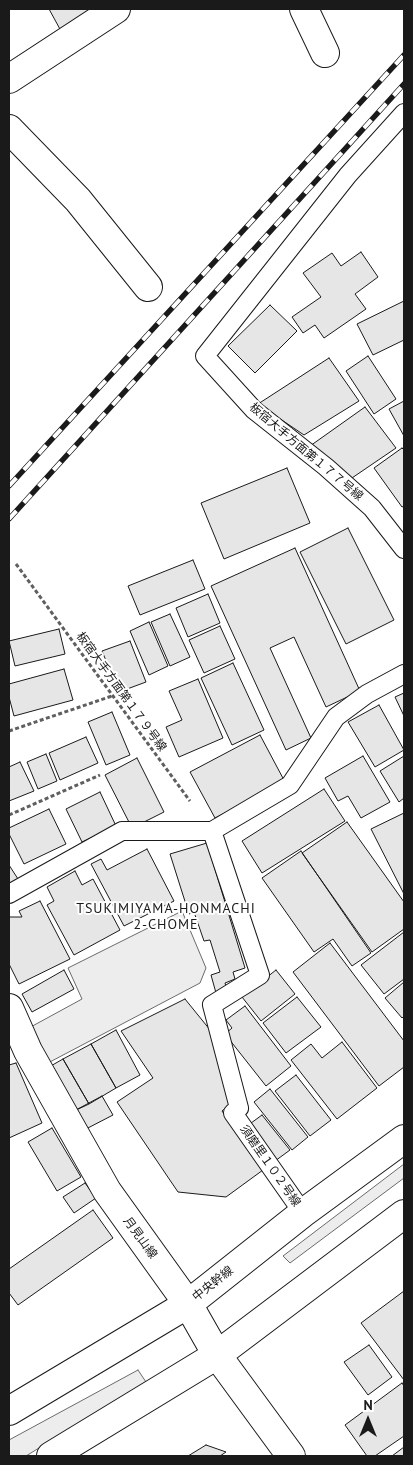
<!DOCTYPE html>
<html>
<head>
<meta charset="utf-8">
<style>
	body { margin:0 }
	#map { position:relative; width:413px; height:1465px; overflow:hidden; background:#fff; font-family:"PT Sans",sans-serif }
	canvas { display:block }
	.frame { position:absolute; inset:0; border:10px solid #1a1a1a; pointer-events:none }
	.north { position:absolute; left:343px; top:1395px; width:50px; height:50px; -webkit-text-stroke:4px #fff; paint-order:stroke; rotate:0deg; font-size:14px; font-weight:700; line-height:20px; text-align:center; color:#1a1a1a }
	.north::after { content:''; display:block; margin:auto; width:18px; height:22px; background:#1a1a1a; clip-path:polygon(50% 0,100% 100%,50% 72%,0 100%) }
</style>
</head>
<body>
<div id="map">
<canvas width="413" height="1465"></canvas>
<div class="frame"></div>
<div class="north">N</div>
</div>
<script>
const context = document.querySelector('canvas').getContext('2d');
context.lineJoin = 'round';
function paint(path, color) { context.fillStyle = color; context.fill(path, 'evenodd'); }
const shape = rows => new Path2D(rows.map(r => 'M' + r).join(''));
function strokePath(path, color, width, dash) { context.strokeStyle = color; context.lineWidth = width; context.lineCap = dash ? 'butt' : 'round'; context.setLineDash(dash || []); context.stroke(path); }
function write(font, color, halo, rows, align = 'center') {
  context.font = font + ' "PT Sans","Noto Sans JP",sans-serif'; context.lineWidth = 4; context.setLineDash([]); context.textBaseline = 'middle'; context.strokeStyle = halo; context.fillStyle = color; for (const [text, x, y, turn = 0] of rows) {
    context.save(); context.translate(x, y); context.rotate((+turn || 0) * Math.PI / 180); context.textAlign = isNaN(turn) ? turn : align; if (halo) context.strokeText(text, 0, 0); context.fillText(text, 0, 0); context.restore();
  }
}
const built = shape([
	[182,911,206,968,200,983,46,1064,27,1029,82,999,68,968,182,911],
	[404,1164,404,1178,290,1263,283,1256,404,1164],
	[138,1370,146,1382,26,1456,9,1456,9,1440,138,1370]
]);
const building = shape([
	[49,9,93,9,61,31,49,9],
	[361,252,378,277,355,294,366,309,324,338,315,325,303,333,292,317,321,297,303,273,332,253,341,266,361,252],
	[404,301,404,340,373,355,357,324,404,301],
	[270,305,297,331,255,373,228,346,270,305],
	[368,356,396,399,374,414,346,371,368,356],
	[329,358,359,401,304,435,258,404,329,358],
	[404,401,404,436,389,409,404,401],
	[365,407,396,448,349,480,310,446,365,407],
	[402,448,404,450,404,506,402,507,374,468,402,448],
	[287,468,310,523,224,559,201,503,287,468],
	[348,528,394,620,346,644,300,552,348,528],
	[295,548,360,691,326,707,294,637,270,648,311,738,286,750,211,586,295,548],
	[193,560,205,589,140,615,128,586,193,560],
	[208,594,220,623,188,637,176,608,208,594],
	[170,614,190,657,170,666,151,622,170,614],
	[149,622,168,666,149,675,130,631,149,622],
	[220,626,235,659,204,673,189,640,220,626],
	[59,629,65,654,15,666,9,641,59,629],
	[130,641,146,682,119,692,102,651,130,641],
	[233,663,264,730,232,745,201,678,233,663],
	[64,669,73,700,14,716,9,697,9,684,64,669],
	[198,679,223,738,179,757,166,727,182,720,169,691,198,679],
	[404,693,404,716,395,697,404,693],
	[379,705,404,750,375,767,348,722,379,705],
	[112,712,130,755,106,765,88,722,112,712],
	[260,735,285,782,215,818,190,772,260,735],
	[86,737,98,763,60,780,49,753,86,737],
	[46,754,57,781,38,789,27,762,46,754],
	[363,756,390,802,361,818,348,796,338,801,325,778,363,756],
	[404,756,404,798,399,802,380,771,404,756],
	[137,758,164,812,132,828,105,775,137,758],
	[20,762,34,791,9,801,9,767,20,762],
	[324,789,345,821,262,873,242,841,324,789],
	[100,792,116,826,82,842,66,809,100,792],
	[49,809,66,844,24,864,9,834,9,828,49,809],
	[404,813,404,894,371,829,404,813],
	[347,822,404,902,404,929,372,952,302,853,347,822],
	[207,843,245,968,233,972,235,979,225,983,227,990,216,993,211,975,220,972,210,940,204,941,194,912,189,914,170,854,207,843],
	[147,849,174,901,124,926,91,864,101,859,107,870,147,849],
	[301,851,371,953,352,966,333,939,314,952,262,878,301,851],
	[9,865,18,879,9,884,9,865],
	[75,871,82,885,93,879,120,930,74,955,47,905,54,901,47,887,75,871],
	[40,901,70,959,19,984,9,964,9,917,22,917,19,911,40,901],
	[404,932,404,979,384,994,361,965,404,932],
	[330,943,404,1041,404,1067,379,1086,293,972,330,943],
	[64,970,74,989,32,1012,22,994,64,970],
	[276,970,295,994,261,1021,242,997,276,970],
	[404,982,404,1016,402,1018,385,998,404,982],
	[297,997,321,1027,286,1053,263,1023,297,997],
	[185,999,215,1036,232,1102,222,1111,263,1170,226,1197,178,1192,117,1102,153,1078,121,1031,185,999],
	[245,1006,291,1066,266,1086,225,1034,232,1028,226,1020,245,1006],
	[116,1030,140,1075,116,1088,91,1044,116,1030],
	[342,1042,377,1088,337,1119,291,1060,311,1044,322,1058,342,1042],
	[91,1044,116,1088,89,1104,63,1059,91,1044],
	[63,1059,89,1104,74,1111,49,1067,63,1059],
	[16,1063,42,1123,9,1138,9,1065,16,1063],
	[296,1075,331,1120,310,1136,275,1091,296,1075],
	[270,1089,308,1137,292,1150,254,1102,270,1089],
	[102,1096,113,1115,84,1130,74,1111,102,1096],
	[262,1115,290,1150,275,1161,247,1126,262,1115],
	[52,1128,81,1177,57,1191,28,1142,52,1128],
	[85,1183,96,1198,74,1213,63,1197,85,1183],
	[93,1210,113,1238,18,1305,9,1293,9,1269,93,1210],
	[404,1291,404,1380,361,1323,404,1291],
	[369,1345,392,1377,368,1395,344,1362,369,1345],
	[402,1383,404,1386,404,1436,375,1456,367,1456,345,1425,402,1383],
	[206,1445,226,1452,220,1456,188,1456,206,1445],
	[404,1447,404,1456,392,1456,404,1447]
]);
const path = shape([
	[16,564,190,801],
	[9,731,112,696],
	[9,815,100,775]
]);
const lane = shape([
	[404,113,348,175,205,356,254,410,326,467,372,508,404,549],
	[212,831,260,975,212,1005,239,1108,233,1113,303,1213],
	[9,894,122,831,212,831,290,785,336,717,367,694,404,674]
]);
const street = shape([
	[304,9,325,53],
	[9,79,116,9],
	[9,129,78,200,148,287],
	[9,1008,28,1051,107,1191,188,1304,217,1355]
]);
const secondary = shape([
	[217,1355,291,1456],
	[9,1411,188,1304,303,1213,404,1139],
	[51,1456,217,1355,404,1214]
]);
const rail = shape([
	[9,486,404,55],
	[9,519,404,84]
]);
const streetNames = [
	["板宿大手方面第１７７号線",306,452,40],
	["板宿大手方面第１７９号線",121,692,54],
	["須磨里１０２号線",270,1166,55],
	["月見山線",140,1238,54],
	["中央幹線",213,1284,-38]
];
const neighbourhoodNames = [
	["TSUKIMIYAMA-HONMACHI",166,909],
	["2-CHOME",166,925]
];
paint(built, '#ededed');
strokePath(built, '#6a6a6a', 1);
paint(building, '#e6e6e6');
strokePath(building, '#1a1a1a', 1);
strokePath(lane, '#1a1a1a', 20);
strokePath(street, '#1a1a1a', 30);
strokePath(secondary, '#1a1a1a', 30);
strokePath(path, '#5f5f5f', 3, [4, 2.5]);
strokePath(lane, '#fff', 18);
strokePath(street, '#fff', 28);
strokePath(secondary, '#fff', 28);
strokePath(rail, '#1a1a1a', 5.5);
strokePath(rail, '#fff', 4, [11]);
write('12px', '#1a1a1a', '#fff', streetNames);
context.letterSpacing = '1px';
write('14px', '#1a1a1a', '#fff', neighbourhoodNames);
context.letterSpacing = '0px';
</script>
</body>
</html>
